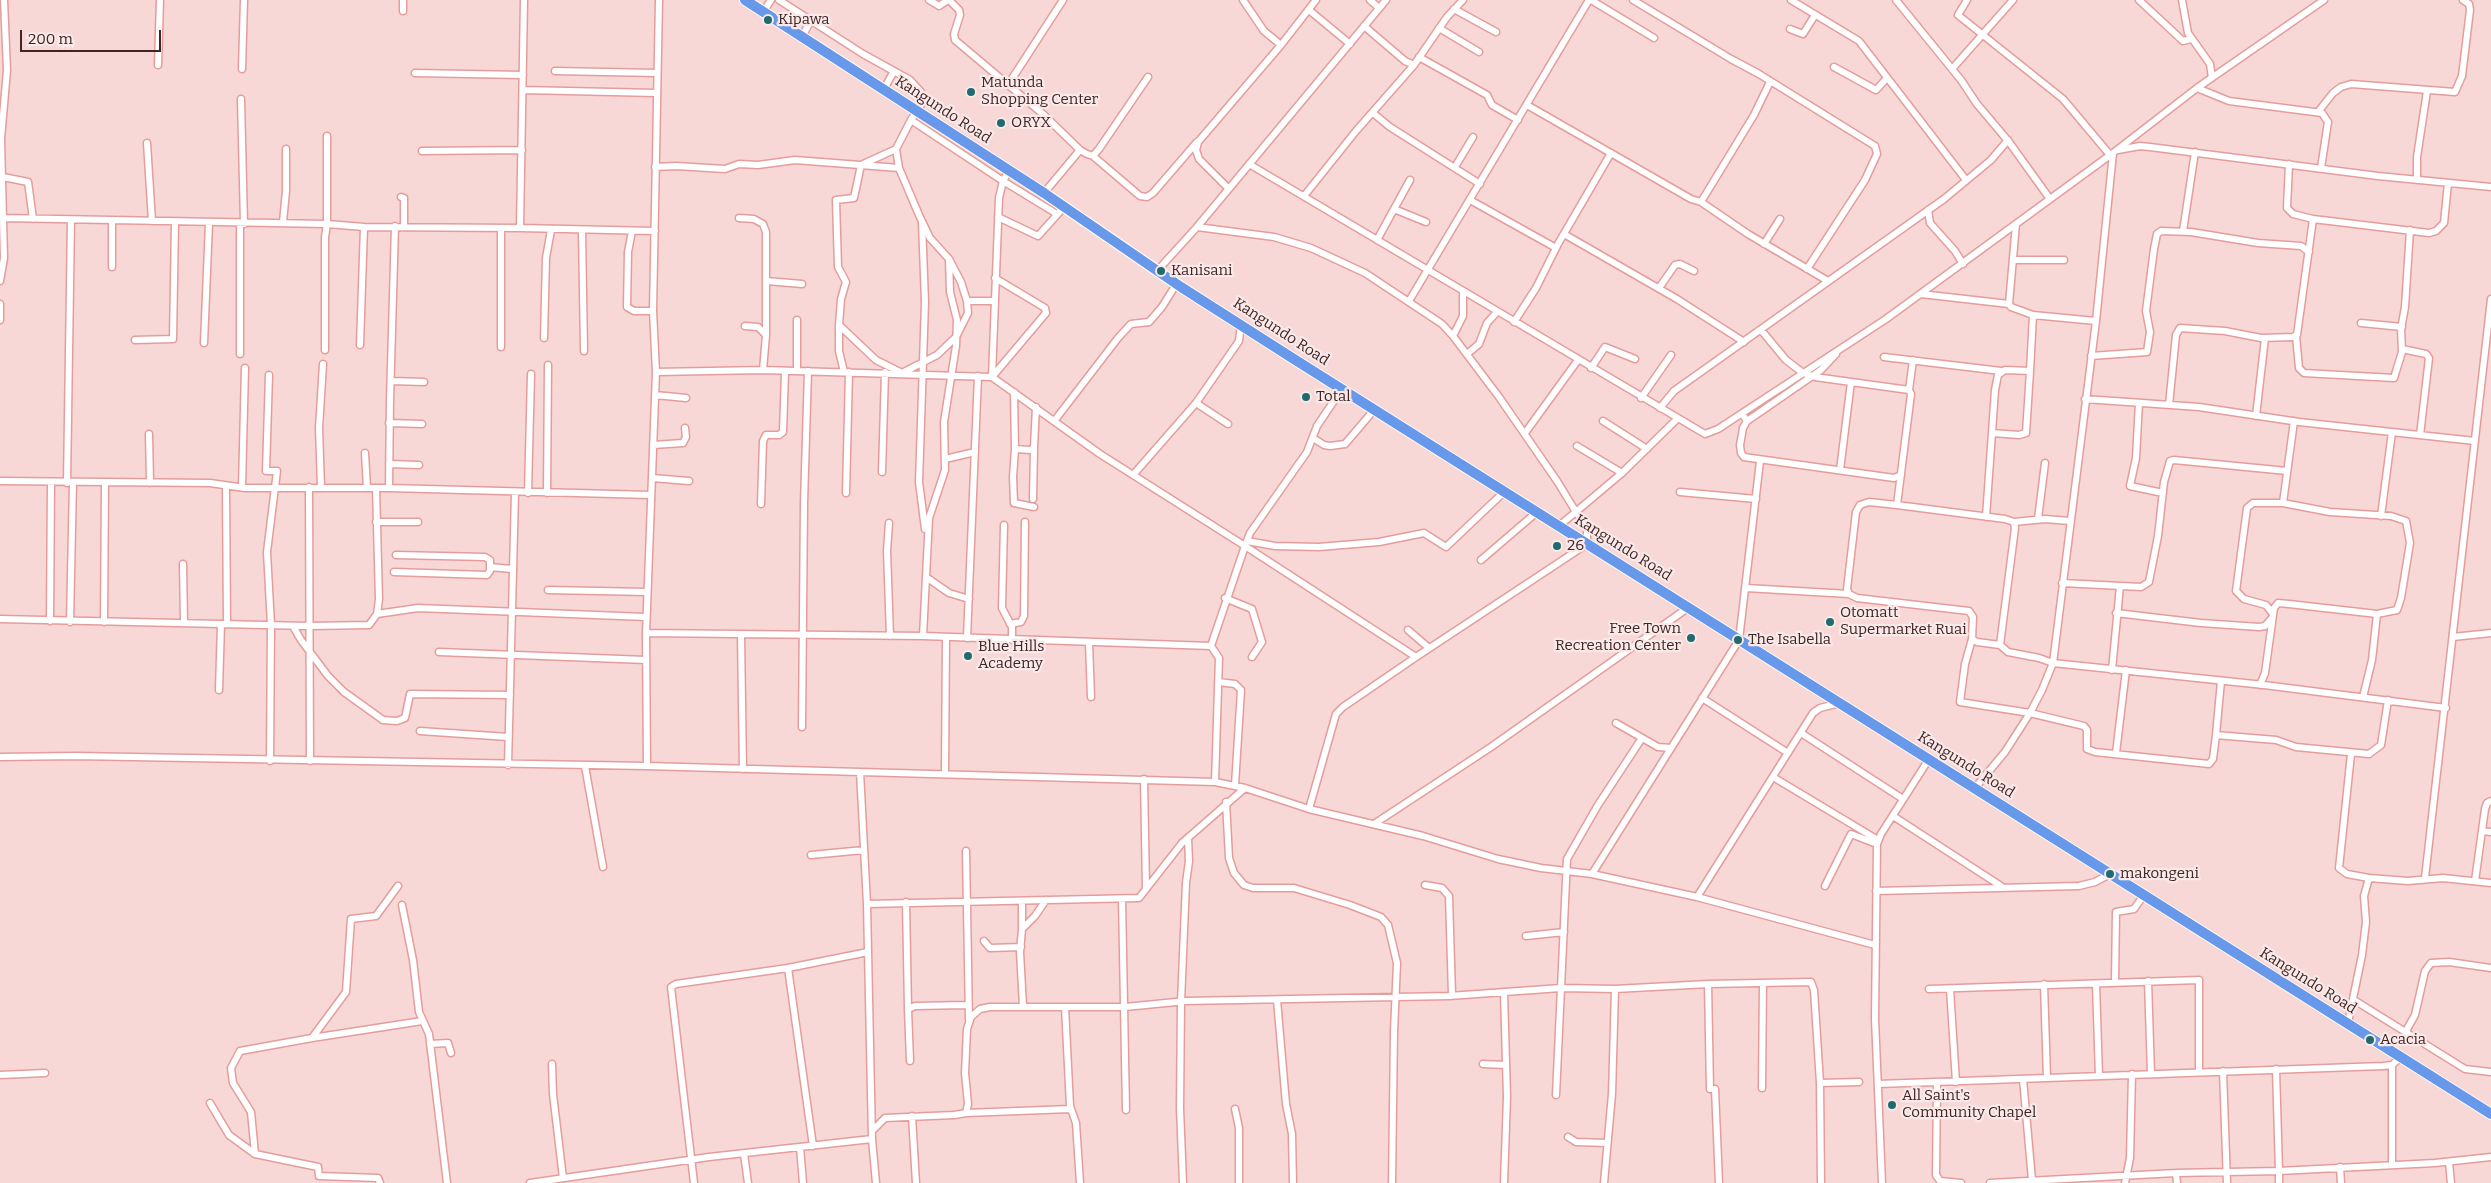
<!DOCTYPE html>
<html>
<head>
<meta charset="utf-8">
<style>
	body { margin:0 }
	#map { position:relative; width:2491px; height:1183px; overflow:hidden; background:#f7d8d7; font-family:Bitter,serif }
	canvas { display:block }
	.scale { position:absolute; left:20px; top:30px; width:141px; height:22px; box-sizing:border-box; border:2px solid #412424; border-top:0; padding-left:6px; font-size:15px; line-height:18px; white-space:nowrap; color:#412424; -webkit-text-stroke:4px #f9e9e9; paint-order:stroke }
</style>
</head>
<body>
<div id="map">
<canvas width="2491" height="1183"></canvas>
<div class="scale">200 m</div>
</div>
<script>
const context = document.querySelector('canvas').getContext('2d');
context.lineJoin = 'round';
const shape = rows => new Path2D(rows.map(r => 'M' + r).join(''));
function strokePath(path, color, width, dash) { context.strokeStyle = color; context.lineWidth = width; context.lineCap = dash ? 'butt' : 'round'; context.setLineDash(dash || []); context.stroke(path); }
function write(font, color, halo, rows, align = 'center') {
  context.font = font + ' Bitter,serif'; context.lineWidth = 4.5; context.setLineDash([]); context.textBaseline = 'middle'; context.strokeStyle = halo; context.fillStyle = color; for (const [text, x, y, turn = 0] of rows) {
    context.save(); context.translate(x, y); context.rotate((+turn || 0) * Math.PI / 180); context.textAlign = isNaN(turn) ? turn : align; if (halo) context.strokeText(text, 0, 0); context.fillText(text, 0, 0); context.restore();
  }
}
const minor = shape([
	[524,0,520,228,655,231],
	[779,0,863,54,910,80,921,92,924,100,911,120],
	[929,0,939,6,948,0],
	[949,0,959,10,960,15,954,34,955,40,1044,115,1080,150,1087,154,1093,156,1099,149,1148,77],
	[1243,0,1264,31,1281,45],
	[1370,0,1379,8],
	[1591,0,1654,38],
	[1633,0,1731,59,1759,74,1875,146,1877,154,1865,180,1807,269],
	[1791,0,1859,41,1966,180],
	[1896,0,1961,80,1977,104,2009,142,2050,199],
	[1967,0,1958,15,2063,99,2110,155],
	[2139,0,2183,41,2191,39],
	[2182,0,2188,33,2210,64,2212,78],
	[1454,9,1496,32],
	[1309,10,1350,44],
	[403,11,403,0],
	[763,12,771,0],
	[1364,26,1405,61,1414,65],
	[1439,28,1479,52],
	[1790,29,1803,34,1815,15],
	[802,37,811,20],
	[1419,57,1487,95,1492,105,1518,120],
	[158,65,160,0],
	[1834,67,1876,90,1887,78],
	[242,69,244,0],
	[1952,69,2013,0],
	[555,71,657,73],
	[415,73,523,75],
	[1008,85,1063,0],
	[2197,88,2229,101,2322,113,2328,122,2321,168],
	[884,89,894,71],
	[523,90,656,93],
	[241,99,244,224],
	[1527,105,1691,199,1701,202,1748,234,1828,281],
	[2318,112,2333,93,2341,87,2351,84,2455,92,2462,76,2470,10,2469,4,2463,0],
	[1373,113,1390,127,1480,184],
	[147,143,152,221],
	[896,149,899,168,919,215,930,238,949,259,961,282,967,301,994,301],
	[2118,150,2140,146,2150,147,2378,176,2491,187],
	[422,151,522,150],
	[1093,156,1140,196,1147,197,1153,193,1197,142],
	[1249,164,1705,434,1718,429,1886,319,2113,153,2197,88,2324,0],
	[2289,164,2287,208,2293,214,2313,219,2429,233,2436,231,2444,223,2448,183],
	[655,167,676,166,725,169,739,164,758,165,795,160,899,168],
	[1455,167,1473,137],
	[3,177,28,182,33,219],
	[2417,180,2417,157,2427,91],
	[1228,188,1199,159,1196,150,1198,142,1281,45,1316,0],
	[1044,193,1080,150],
	[1304,196,1356,131,1414,65,1447,17,1463,0],
	[401,197,404,198,404,225],
	[1470,200,1556,248],
	[1701,202,1754,115,1770,82],
	[1394,209,1426,222],
	[1928,210,1930,223,1955,251,1963,264],
	[998,217,1038,236,1064,207],
	[4,218,327,224,327,136],
	[739,218,754,219,763,224,766,232,766,334],
	[283,222,286,191,286,149],
	[922,222,925,302,919,482,925,529],
	[240,224,240,354],
	[2016,224,2009,304,2011,307,2033,315,2096,321],
	[1197,227,1274,237,1311,248,1365,273,1442,324,1453,336,1499,397,1557,481,1587,530,1587,544,1416,657,1245,546,1250,533,1307,452,1317,426,1342,389],
	[582,231,584,351],
	[632,231,628,252,627,307,634,311,653,311],
	[2183,231,2195,152],
	[1564,234,1677,299,1744,342],
	[1377,240,1410,180],
	[1764,244,1780,219],
	[2014,260,2064,260],
	[112,267,112,221],
	[1157,271,1197,227,1386,0],
	[0,281,4,258,1,139,7,70,4,0],
	[767,281,802,284],
	[1659,288,1675,265,1680,264,1694,271],
	[1921,294,2009,304],
	[1409,301,1589,0],
	[0,304,0,320],
	[797,320,797,371],
	[1514,322,1536,288,1558,244,1611,153],
	[2361,323,2402,327],
	[839,325,876,360,902,373,937,355,956,337,968,313,967,301],
	[745,326,758,327,766,335,763,370,992,377,1100,454,1245,546,1211,646],
	[1761,330,1786,360,1803,373,1815,377,1909,390,1911,394,1897,505],
	[1453,336,1463,316,1463,291],
	[2296,336,2299,368,2304,373,2394,378,2402,352,2401,329,2405,307,2410,230],
	[544,338,546,258,551,230],
	[135,340,173,339,175,222],
	[204,343,209,223],
	[360,345,364,227],
	[501,347,501,228],
	[2402,349,2426,354,2429,358,2420,435],
	[325,350,325,237,327,224,364,227,520,228],
	[1467,354,1479,344,1487,323,1497,312],
	[2091,356,2147,352,2150,332,2146,311,2154,249,2157,234,2161,231,2191,232,2258,243,2301,246,2309,252],
	[1884,357,2001,371],
	[1591,368,1605,347,1635,359],
	[656,372,763,370],
	[844,372,839,351,839,325,841,299,846,282,838,267,836,200,854,198,861,165,896,149,911,120,1003,181,1009,171],
	[269,375,266,471,277,471,267,552,271,625,270,761],
	[992,377,999,198,1003,181,1057,214],
	[992,377,1046,313,1045,308,995,278],
	[391,381,424,382],
	[1909,390,1913,360],
	[1014,392,1015,449],
	[655,395,686,398],
	[1641,398,1671,355],
	[2085,399,2199,407,2299,422,2475,441],
	[1196,403,1228,424],
	[2139,403,2136,458,2130,486,2163,493],
	[2169,405,2176,335,2180,328,2225,331,2261,338,2293,337,2297,335,2313,219],
	[1660,408,1674,391,1944,199,1991,160,2008,140],
	[1742,414,1747,421,1743,428,1740,445,1741,453,1744,457,1894,478,1901,475],
	[2256,416,2265,338],
	[1055,420,1118,338,1131,324,1149,322,1162,307,1177,283],
	[1603,421,1647,449],
	[1747,421,1821,370,1836,354],
	[389,423,422,424],
	[1525,433,1578,360],
	[1992,433,2019,435,2026,433,2030,371],
	[149,434,150,483],
	[1313,438,1324,445,1330,446,1345,444,1374,410],
	[653,445,683,443,686,437,685,428],
	[1577,446,1622,473],
	[365,453,367,488],
	[945,459,975,452],
	[389,464,419,465],
	[1840,470,1851,382],
	[882,472,885,372],
	[1133,475,1196,403,1239,341,1241,324],
	[652,478,689,481],
	[0,481,210,483,245,488,389,488,651,495],
	[67,483,71,220],
	[226,487,227,624],
	[242,487,245,368],
	[309,487,310,761],
	[321,487,319,428,323,364],
	[389,488,390,400,395,226],
	[1680,492,1756,499],
	[528,493,531,374],
	[547,493,548,365],
	[846,493,849,372],
	[1033,499,1034,449],
	[2283,503,2294,421],
	[761,504,763,441,766,435,779,435,783,432,785,372],
	[1034,507,1014,503,1013,477,1015,449,1031,450,1034,447,1036,407],
	[2381,516,2392,432],
	[1986,517,1995,390,1998,375,2005,370,2030,371,2033,315],
	[2038,519,2045,463],
	[376,522,418,522],
	[2014,522,2045,519,2070,521],
	[889,523,887,551,890,636],
	[1004,525,1002,608,1012,627,1012,640],
	[1559,526,1622,473,1677,419],
	[1247,541,1275,546,1319,547,1379,542,1424,533,1446,547,1505,491],
	[1481,560,1537,512],
	[183,564,184,623],
	[490,567,512,569],
	[394,572,487,575,490,571,490,560,485,557,396,555],
	[926,577,949,593,969,599],
	[2062,583,2141,587,2149,582,2158,536,2164,482,2170,461,2174,460,2287,471],
	[1746,588,1849,594],
	[548,590,647,592],
	[1225,598,1252,609,1262,642,1252,657],
	[2116,613,2201,623,2259,627,2265,626,2272,618],
	[377,614,418,608,646,617],
	[2273,614,2266,605,2244,599,2236,591,2247,508,2253,503,2283,503,2330,512,2391,516,2406,521,2410,543,2401,598,2397,610,2377,614],
	[0,619,309,626,369,625,377,614,379,599,376,488],
	[50,621,51,483],
	[70,622,73,482],
	[104,622,105,482],
	[1010,624,1021,622,1024,616,1025,522],
	[293,626,301,640,328,676,344,692,383,720,397,721,405,718,410,694,510,695],
	[1408,630,1429,648],
	[646,633,923,636,1211,646,1219,658,1215,782],
	[741,635,743,769],
	[923,636,929,518,945,470,944,422,956,346,957,320,950,292,949,259],
	[2453,637,2491,633],
	[967,638,978,376],
	[1972,639,1965,664,1960,702,2030,713,2084,726,2087,730,2087,749,2095,752,2209,764,2213,759,2216,735,2221,681],
	[1089,643,1091,697],
	[2000,645,2015,528,2014,522,2005,519,1897,505,1869,502,1860,505,1856,512,1847,589,1849,594,1857,598,1969,611,1973,617,1972,639,1977,642,2000,645,2008,652,2039,658,2053,663,2264,685,2446,708],
	[439,652,646,660],
	[2112,670,2120,586],
	[1218,682,1235,684,1241,690,1235,785],
	[2260,685,2265,673,2274,608,2278,603,2289,604,2377,614,2372,660,2363,697],
	[219,690,221,624],
	[1702,698,1788,753],
	[1616,723,1658,747,1671,748],
	[802,727,804,503,808,371],
	[420,731,508,737],
	[1801,733,1903,799],
	[2216,735,2276,740,2296,747,2369,754,2381,745,2388,700],
	[2116,753,2126,670],
	[2351,754,2339,868,2347,874,2369,878],
	[0,757,75,756,647,766,1215,782,1245,788,1309,809,1423,836,1498,859,1541,868,1592,874,1697,897,1875,945],
	[508,765,515,493],
	[585,766,603,867],
	[647,766,646,633,656,372,653,311,659,0],
	[860,772,867,904],
	[945,774,946,637],
	[1773,777,1878,840],
	[1144,779,1146,888],
	[1975,788,2005,752,2030,713,2042,690,2053,663,2096,321,2113,153],
	[1226,802,1229,858,1234,873,1244,885,1253,888,1294,888,1350,905,1381,917,1388,925,1397,963,1394,1032,1392,1183],
	[1309,809,1336,714,1343,707,1416,657],
	[1893,816,2001,886],
	[1374,824,1491,747,1689,607],
	[2483,831,2491,832],
	[966,851,969,1020],
	[811,855,864,850],
	[1592,874,1739,640,1760,461],
	[2425,878,2491,299],
	[2475,881,2485,809,2487,803,2491,801],
	[1425,885,1442,888,1449,896,1452,995],
	[1825,886,1851,834,1877,844],
	[1876,891,2079,886,2095,882,2110,874],
	[1697,897,1813,713,1820,708,1840,703],
	[1122,899,1126,1110],
	[906,902,908,1009],
	[402,905,413,960,419,1012,429,1034,447,1183],
	[1022,929,1022,901],
	[1526,936,1564,932],
	[984,941,990,948,1021,947],
	[2148,981,2151,1074],
	[2115,983,2116,912,2134,909,2144,895],
	[1708,984,1710,1089],
	[2044,984,2047,1078],
	[2096,984,2099,1076],
	[1929,989,2199,980,2199,1072],
	[1950,989,1956,1082],
	[1277,1000,1286,1104,1292,1134,1293,1183],
	[2354,1000,2465,1069,2491,1072],
	[1023,1006,1020,952,1022,929,1035,916,1046,900],
	[1065,1007,1070,1106,1076,1123,1080,1183],
	[2348,1023,2362,955,2366,922,2364,896,2369,878,2408,881,2443,878,2491,883],
	[2406,1031,2415,1015,2425,971,2431,963,2449,962,2491,968],
	[312,1038,422,1021],
	[430,1044,448,1043,451,1053],
	[910,1061,908,1009,915,1006,967,1005],
	[552,1064,553,1094,563,1178],
	[1483,1064,1506,1065],
	[2392,1065,2392,1164],
	[2223,1071,2227,1183],
	[0,1075,45,1073],
	[2023,1079,2032,1180],
	[1820,1083,1859,1082],
	[1937,1083,1936,1175,1940,1181,1961,1183],
	[1878,1084,2383,1066,2392,1065,2401,1057],
	[1762,1088,1763,983],
	[1715,1089,1719,1183],
	[1556,1095,1567,859,1598,805,1642,738],
	[210,1103,229,1135,255,1154,318,1167,319,1176,378,1178,380,1183],
	[1235,1109,1239,1128,1239,1183],
	[966,1113,1070,1109],
	[912,1116,916,1183],
	[872,1131,885,1118,954,1115,966,1113,968,1104,965,1073,967,1029,971,1017,980,1009,990,1007,1125,1007,1186,1001,1449,996,1561,988,1615,989,1708,984,1811,982,1814,990,1820,1083,1821,1183],
	[1568,1137,1576,1142,1607,1143],
	[813,1146,788,968,868,952],
	[800,1147,803,1183],
	[255,1154,251,1112,233,1083,231,1068,240,1051,312,1038,346,992,351,919,376,916,398,886],
	[744,1154,748,1183],
	[2449,1162,2451,1183],
	[2340,1167,2341,1183],
	[2176,1173,2177,1183],
	[530,1183,709,1157,872,1139],
	[694,1183,671,987,676,984,788,968],
	[876,1183,872,1139,867,904,1139,898,1182,843,1245,788],
	[1183,1183,1180,1108,1181,1002,1186,883,1189,861,1188,838],
	[1504,1183,1507,1097,1504,992],
	[1604,1183,1612,1094,1615,989],
	[1882,1183,1875,1019,1877,844,1881,834,1929,759],
	[1990,1183,2176,1173,2279,1171,2276,1069],
	[2125,1183,2130,1158,2132,1074],
	[2279,1183,2279,1171,2435,1163,2491,1157]
]);
const highway = shape([
	[745,0,1044,193,1181,287,1297,361,2491,1114]
]);
const markers = [
	[768,20,5,"#1f6b6f"],
	[971,92,5,"#1f6b6f"],
	[1001,123,5,"#1f6b6f"],
	[1161,271,5,"#1f6b6f"],
	[1306,397,5,"#1f6b6f"],
	[1557,546,5,"#1f6b6f"],
	[1830,622,5,"#1f6b6f"],
	[1691,638,5,"#1f6b6f"],
	[1738,640,5,"#1f6b6f"],
	[968,656,5,"#1f6b6f"],
	[2110,874,5,"#1f6b6f"],
	[2370,1040,5,"#1f6b6f"],
	[1892,1105,5,"#1f6b6f"]
];
const poiNames = [
	["Kipawa",778,20],
	["Matunda",981,83],
	["Shopping Center",981,100],
	["ORYX",1011,123],
	["Kanisani",1171,271],
	["Total",1316,397],
	["26",1567,546],
	["Otomatt",1840,613],
	["Supermarket Ruai",1840,630],
	["Free Town",1681,629,"right"],
	["Recreation Center",1681,646,"right"],
	["The Isabella",1748,640],
	["Blue Hills",978,647],
	["Academy",978,664],
	["makongeni",2120,874],
	["Acacia",2380,1040],
	["All Saint's",1902,1096],
	["Community Chapel",1902,1113]
];
const streetNames = [
	["Kangundo Road",943,110,33],
	["Kangundo Road",1281,332,33],
	["Kangundo Road",1623,548,32],
	["Kangundo Road",1966,765,32],
	["Kangundo Road",2308,981,32]
];
strokePath(minor, '#e59d9c', 9);
strokePath(highway, '#fff', 12);
strokePath(minor, '#fff', 6);
strokePath(highway, '#6898e9', 10);
for (const [x, y, r, color] of markers) { const dot = new Path2D(); dot.arc(x, y, r, 0, 2 * Math.PI); context.fillStyle = color; context.fill(dot); strokePath(dot, '#f9e9e9', 2); }
write('15px', '#412424', '#f9e9e9', poiNames, 'left');
write('15px', '#412424', '#f9e9e9', streetNames);
</script>
</body>
</html>
